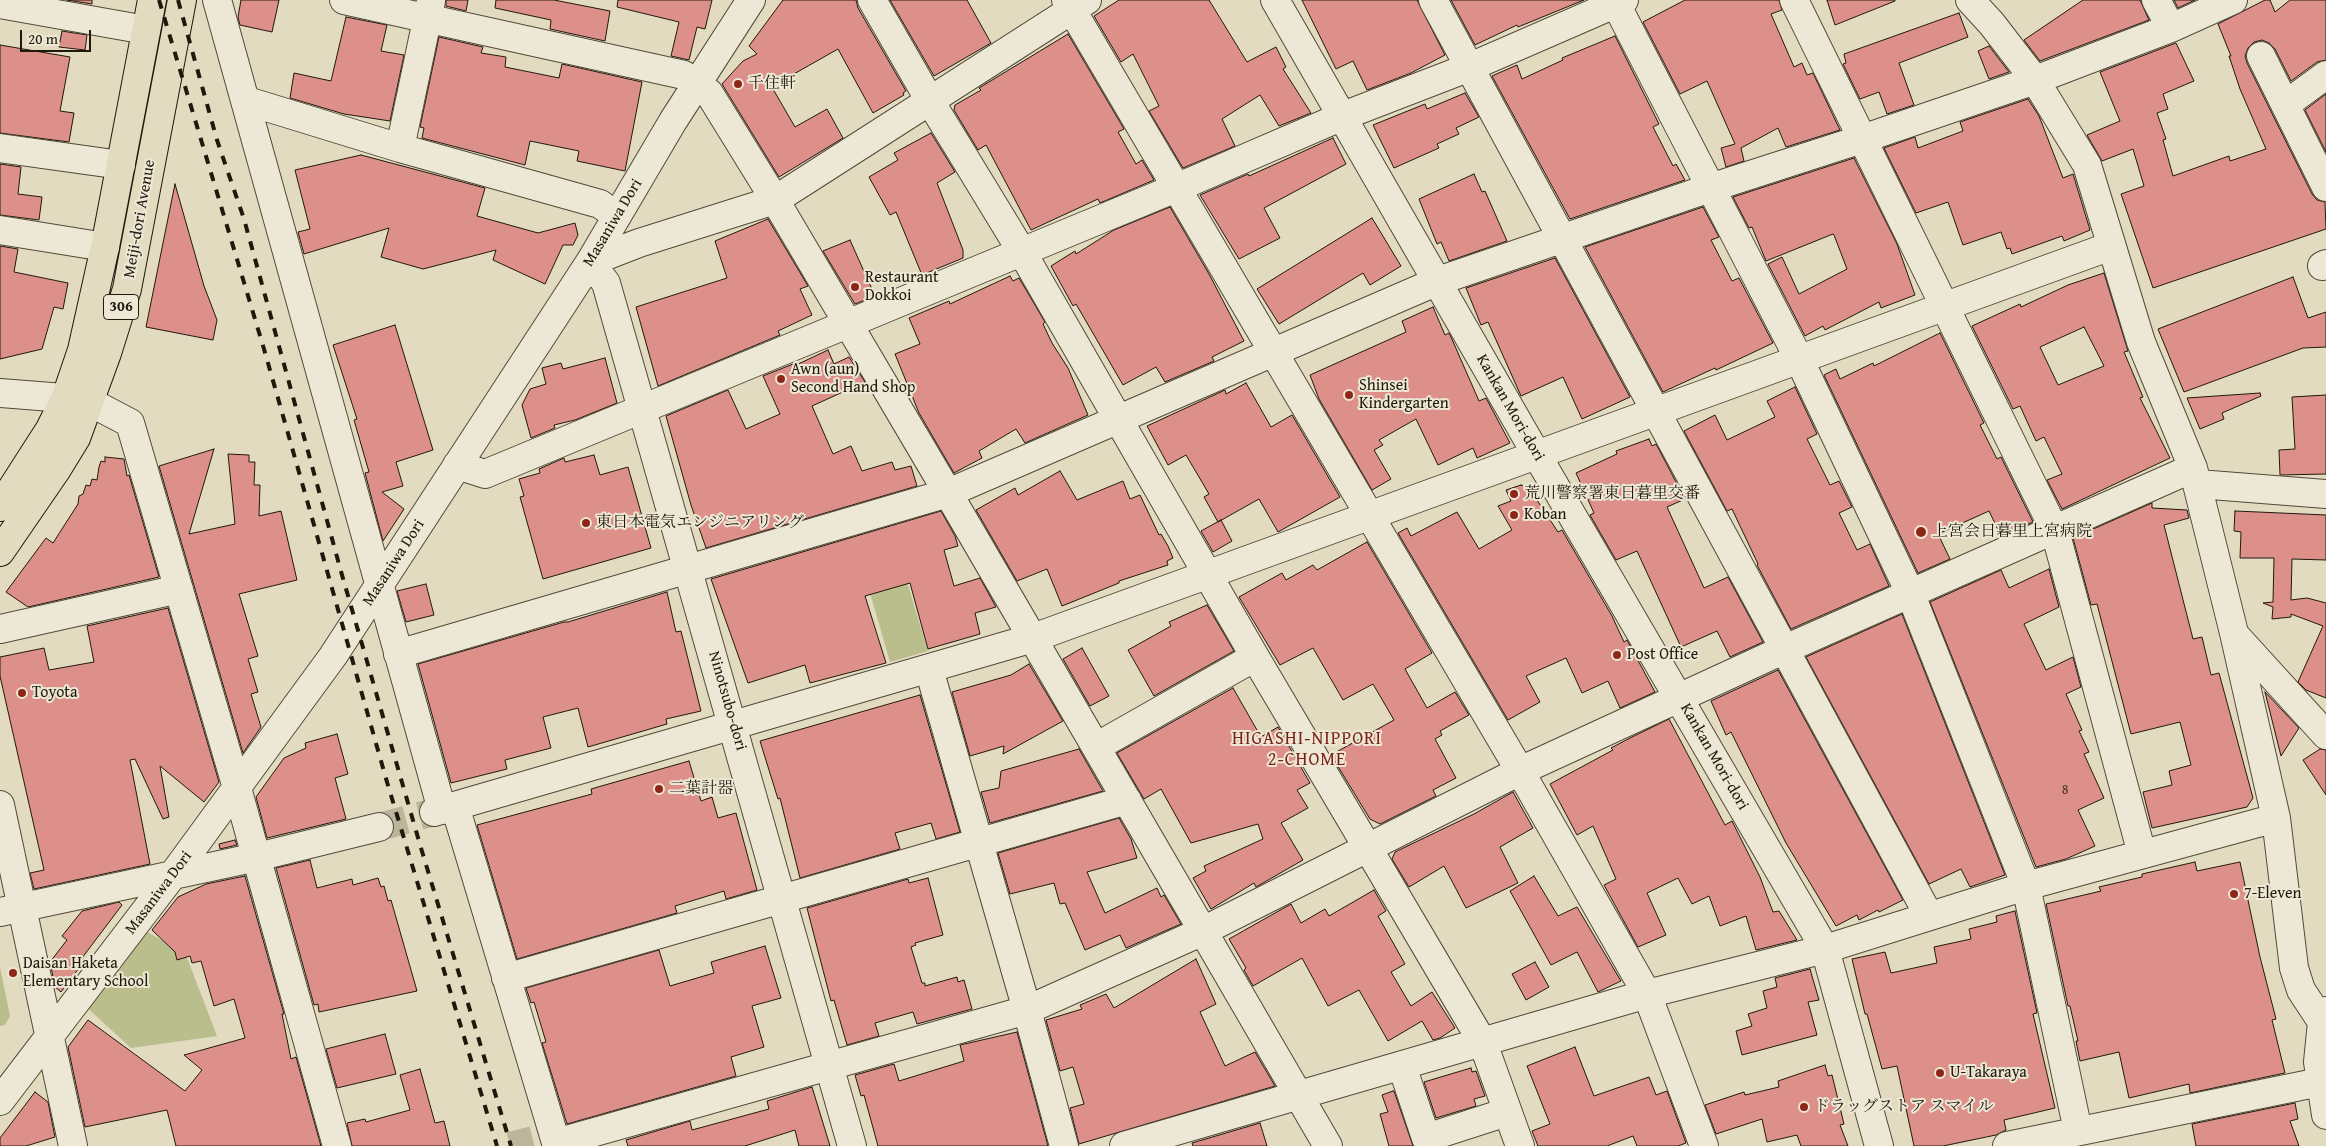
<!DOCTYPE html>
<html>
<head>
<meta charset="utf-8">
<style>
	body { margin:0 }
	#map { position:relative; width:2326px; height:1146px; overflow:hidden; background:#e3dbbf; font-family:"Gentium Book Plus",serif }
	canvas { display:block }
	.scale { position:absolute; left:20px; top:30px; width:71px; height:22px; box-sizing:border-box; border:2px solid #20180c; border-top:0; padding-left:6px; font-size:15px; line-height:18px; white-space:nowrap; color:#20180c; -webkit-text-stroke:4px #ede8d5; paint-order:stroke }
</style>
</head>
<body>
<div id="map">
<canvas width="2326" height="1146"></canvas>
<div class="scale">20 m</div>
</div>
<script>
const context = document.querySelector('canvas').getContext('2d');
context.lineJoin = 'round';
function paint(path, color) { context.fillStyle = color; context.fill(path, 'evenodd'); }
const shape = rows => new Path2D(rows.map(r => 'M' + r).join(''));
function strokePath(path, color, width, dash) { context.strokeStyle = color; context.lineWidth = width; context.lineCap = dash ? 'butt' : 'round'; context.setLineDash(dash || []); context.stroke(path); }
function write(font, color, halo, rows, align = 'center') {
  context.font = font + ' "Gentium Book Plus","Noto Serif JP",serif'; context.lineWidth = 4; context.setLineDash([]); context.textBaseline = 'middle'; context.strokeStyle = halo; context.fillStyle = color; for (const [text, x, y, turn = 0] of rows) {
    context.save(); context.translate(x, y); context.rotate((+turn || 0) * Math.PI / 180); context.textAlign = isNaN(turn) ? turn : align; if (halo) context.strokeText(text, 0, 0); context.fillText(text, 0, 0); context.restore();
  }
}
const green = shape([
	[907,582,928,651,890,662,870,593],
	[141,928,186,955,217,1036,131,1048,83,1004],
	[0,967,10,1016,5,1025,0,1026]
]);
const building = shape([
	[67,0,92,0,92,4,67,0],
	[241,0,279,0,272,32,240,25,238,17,241,0],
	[446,0,468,0,466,11,446,6,446,0],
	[496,0,554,0,610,11,605,41,550,29,551,20,495,8,496,0],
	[618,0,712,0,705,29,697,27,689,60,671,56,679,22,617,7,618,0],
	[783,0,856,0,858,8,906,91,903,93,904,95,873,113,838,49,778,83,780,85,773,89,795,127,827,109,843,138,779,177,722,84,743,61,757,54,749,46,783,0],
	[890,0,967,0,991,43,934,76,890,0],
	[1119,0,1209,0,1247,62,1276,47,1286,67,1283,69,1311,113,1279,126,1260,95,1222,119,1235,146,1183,168,1149,111,1159,106,1133,54,1121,62,1094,16,1119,0],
	[1302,0,1417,0,1445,55,1411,73,1367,90,1353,61,1336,69,1302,0],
	[1451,0,1584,0,1518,27,1517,25,1475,45,1451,0],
	[1685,0,1779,0,1782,10,1771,14,1794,67,1802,63,1807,75,1813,73,1840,130,1786,147,1778,128,1741,148,1744,161,1726,167,1721,148,1735,144,1707,81,1680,94,1643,22,1685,0],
	[1827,0,1895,0,1895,1,1835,25,1827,0],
	[2083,0,2140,0,2149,20,2040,61,2024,40,2083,0],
	[2174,0,2195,0,2178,8,2174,0],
	[2265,0,2270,0,2275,12,2290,0,2326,0,2326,60,2317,62,2291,81,2275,49,2269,43,2262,40,2254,42,2248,48,2245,56,2247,63,2312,194,2317,200,2325,202,2326,229,2153,288,2121,194,2144,186,2133,149,2102,161,2087,135,2120,121,2100,72,2176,43,2194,81,2163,94,2168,109,2157,113,2166,139,2163,140,2173,176,2229,156,2230,161,2266,149,2240,89,2229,56,2231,56,2218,24,2265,0],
	[1959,13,1968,37,1899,63,1914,105,1887,114,1879,92,1860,99,1843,64,1846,63,1844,54,1959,13],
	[346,17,387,25,381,51,404,55,390,121,344,114,290,98,294,73,331,81,346,17],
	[62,31,87,35,85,50,59,47,62,31],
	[1068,34,1124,129,1118,132,1136,164,1142,160,1154,180,1100,203,1098,199,1031,230,986,145,978,150,954,110,955,105,981,90,979,88,1068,34],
	[1615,36,1659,124,1653,127,1673,166,1676,164,1685,180,1570,219,1492,76,1517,65,1522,79,1563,60,1562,58,1615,36],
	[439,37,483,47,481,53,506,57,505,67,559,78,562,64,642,82,625,171,577,161,579,151,530,141,525,165,422,138,424,128,420,127,439,37],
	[0,45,70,57,60,111,74,113,69,142,0,133,0,45],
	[1989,46,2009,72,1989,79,1978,51,1989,46],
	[1465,93,1479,117,1456,128,1459,134,1437,144,1439,148,1394,168,1373,125,1425,104,1427,109,1465,93],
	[2326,94,2326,152,2305,110,2326,94],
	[2028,99,2039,116,2063,178,2073,174,2090,230,2064,241,2062,236,2012,254,2010,248,2007,249,2001,232,1963,245,1948,202,1916,213,1884,148,1915,137,1918,148,1963,131,1960,122,2028,99],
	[931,133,955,172,937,183,963,250,963,258,922,275,896,212,890,215,869,177,898,160,894,153,931,133],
	[1333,138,1346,164,1264,208,1280,238,1239,259,1200,195,1248,174,1249,176,1333,138],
	[361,155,485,188,477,216,538,233,575,223,578,235,573,245,563,245,545,284,493,260,496,250,423,269,381,257,389,228,304,254,298,232,310,229,295,170,361,155],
	[1854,158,1897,244,1915,295,1881,308,1879,302,1825,330,1823,326,1805,336,1768,264,1782,257,1799,294,1847,269,1834,235,1833,234,1766,261,1752,227,1749,228,1733,197,1854,158],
	[0,164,21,167,18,194,42,197,39,220,0,215,0,164],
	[1474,174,1482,192,1485,191,1507,241,1449,261,1441,242,1437,244,1419,199,1474,174],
	[175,184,204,286,217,320,213,340,146,327,175,184],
	[1170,207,1209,274,1244,341,1212,357,1214,361,1165,382,1156,367,1123,385,1076,304,1073,306,1051,266,1075,251,1076,254,1114,230,1170,207],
	[1703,207,1719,237,1711,240,1732,281,1739,278,1773,343,1716,370,1715,368,1663,392,1585,247,1703,207],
	[1372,218,1401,266,1370,285,1363,273,1279,324,1257,289,1372,218],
	[768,219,808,286,800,289,812,315,778,331,780,335,658,386,636,307,727,278,715,241,768,219],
	[850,240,875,296,855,304,823,251,850,240],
	[0,246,18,249,14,272,68,283,63,309,54,307,42,349,0,359,0,246],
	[1555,258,1630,397,1582,419,1563,377,1521,396,1488,322,1481,325,1466,288,1555,258],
	[2104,273,2128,351,2124,352,2143,397,2140,398,2170,458,2062,509,2047,480,2062,474,2044,437,2036,441,2020,406,2013,409,1972,326,2020,304,2021,307,2068,285,2104,273],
	[2084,327,2104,366,2058,385,2040,347,2084,327],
	[1010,276,1013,281,1019,278,1045,322,1043,324,1052,343,1068,368,1088,415,1025,443,1016,429,979,451,982,458,954,473,919,413,895,354,920,344,909,318,949,301,950,304,1010,276],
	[2293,277,2308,318,2326,312,2326,347,2303,348,2184,392,2158,329,2293,277],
	[1433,307,1445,335,1449,333,1451,337,1479,401,1486,398,1510,443,1477,458,1473,448,1438,465,1416,419,1379,440,1383,445,1374,450,1391,479,1372,490,1319,399,1310,375,1406,332,1402,321,1433,307],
	[395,325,433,450,396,462,403,486,382,492,404,509,383,541,365,473,369,472,354,420,357,419,333,345,395,325],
	[1940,333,1984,423,1980,425,1997,459,2001,457,2033,522,2001,536,1989,511,1938,534,1950,559,1918,573,1824,375,1836,369,1840,379,1873,363,1874,366,1940,333],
	[828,350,834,364,849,357,865,382,812,406,833,454,851,446,862,471,892,462,895,470,911,466,917,486,706,548,691,505,666,416,728,390,746,429,780,414,763,376,793,364,794,366,828,350],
	[605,358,617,403,575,420,554,425,555,428,531,438,522,405,530,389,546,384,542,368,561,363,563,369,605,358],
	[1246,383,1271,427,1292,415,1340,497,1278,532,1259,499,1218,522,1204,497,1209,494,1186,455,1168,465,1147,426,1225,390,1226,394,1246,383],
	[1795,387,1817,434,1807,439,1830,485,1839,481,1852,507,1839,513,1857,550,1870,544,1889,586,1791,629,1757,565,1758,564,1732,509,1727,511,1684,431,1715,415,1727,440,1775,417,1767,401,1795,387],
	[2260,393,2261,396,2222,413,2224,419,2200,429,2187,398,2260,393],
	[2326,395,2326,474,2280,475,2279,450,2295,449,2292,397,2326,395],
	[1649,439,1652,446,1656,444,1685,499,1667,507,1704,588,1728,577,1763,642,1730,657,1717,631,1681,647,1637,551,1616,560,1590,515,1594,513,1576,473,1617,454,1616,451,1649,439],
	[214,449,189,534,235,524,228,454,249,455,249,462,255,462,254,485,260,485,259,516,281,511,297,580,239,594,258,656,248,659,258,692,251,694,261,727,243,753,159,466,214,449],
	[594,455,600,475,628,467,651,548,543,579,520,497,524,496,519,479,540,473,539,469,564,458,565,462,594,455],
	[105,457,124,459,127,476,129,475,159,577,28,607,6,592,46,538,53,543,78,504,79,496,83,494,86,485,90,486,92,479,97,480,99,467,101,461,105,462,105,457],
	[1060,471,1077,500,1123,481,1130,499,1140,495,1159,535,1161,534,1168,546,1173,558,1167,561,1168,565,1119,581,1119,583,1062,606,1047,569,1017,581,976,510,1015,488,1018,495,1060,471],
	[1521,485,1529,488,1558,532,1562,530,1612,616,1624,642,1627,640,1655,692,1620,708,1608,681,1582,693,1566,658,1526,676,1540,702,1508,720,1398,533,1407,528,1411,536,1457,512,1479,549,1512,530,1498,506,1511,501,1506,490,1521,485],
	[2152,503,2152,508,2187,510,2189,518,2164,525,2193,639,2202,637,2211,675,2219,673,2253,798,2247,807,2152,828,2143,792,2172,785,2169,771,2191,765,2180,722,2131,734,2097,604,2091,605,2073,538,2152,503],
	[941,511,955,536,958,546,944,550,954,586,980,578,996,607,975,613,980,634,928,649,910,583,865,596,886,663,810,683,805,665,748,683,711,579,941,511],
	[2235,511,2326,515,2326,560,2292,559,2291,600,2307,598,2326,603,2326,698,2306,690,2298,682,2323,626,2291,614,2291,617,2272,619,2273,607,2263,603,2273,602,2274,558,2240,558,2241,532,2234,531,2235,511],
	[1221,520,1232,541,1213,552,1201,531,1221,520],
	[1367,542,1432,653,1405,669,1427,708,1455,692,1469,715,1440,731,1442,735,1435,739,1456,778,1433,790,1436,796,1380,824,1370,819,1331,755,1394,720,1373,684,1343,700,1313,648,1280,665,1239,597,1282,573,1286,580,1313,565,1317,570,1367,542],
	[2049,569,2059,607,2024,624,2046,670,2073,657,2081,687,2066,694,2082,730,2079,731,2089,752,2084,754,2104,798,2078,810,2095,846,2066,859,2036,867,1930,602,2001,570,2009,588,2049,569],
	[426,584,434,615,406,622,397,591,426,584],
	[667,592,676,632,681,631,701,711,666,719,667,724,588,747,578,708,543,717,551,748,505,760,507,769,451,783,418,664,564,622,568,622,667,592],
	[1207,605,1234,651,1154,696,1128,650,1171,626,1169,622,1207,605],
	[168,608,219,782,204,802,160,766,169,817,163,819,135,759,130,760,150,864,34,889,30,873,44,870,0,676,0,657,44,648,49,670,94,662,87,626,168,608],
	[1902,614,2005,875,1970,887,1961,869,1929,884,1806,657,1902,614],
	[1082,648,1109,696,1090,706,1063,659,1082,648],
	[1029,664,1063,721,1003,754,1004,746,970,756,952,692,1011,675,1029,664],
	[1778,670,1903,900,1879,912,1878,910,1859,920,1857,915,1836,926,1786,843,1731,732,1726,735,1711,701,1778,670],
	[1233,688,1261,737,1278,727,1310,783,1297,790,1308,808,1281,823,1303,860,1256,887,1254,883,1211,909,1193,878,1206,871,1204,866,1263,839,1258,824,1191,843,1161,789,1144,799,1117,753,1233,688],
	[2265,692,2299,728,2281,756,2265,692],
	[920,695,960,832,936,839,931,823,895,833,900,849,800,878,780,798,778,799,760,741,920,695],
	[1669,719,1725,825,1732,821,1760,877,1773,912,1779,911,1797,940,1756,950,1746,916,1720,926,1709,896,1692,904,1678,878,1647,893,1666,935,1638,947,1604,885,1616,879,1593,826,1577,835,1550,784,1613,750,1611,748,1632,737,1669,719],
	[337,734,348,774,335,778,346,819,267,838,256,797,284,758,306,748,305,743,337,734],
	[1079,749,1103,791,990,823,981,792,999,788,1001,771,1079,749],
	[2320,749,2326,750,2326,795,2303,760,2320,749],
	[689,761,701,801,712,797,718,818,736,813,757,890,726,899,724,891,675,906,677,913,517,959,477,825,592,794,591,789,689,761],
	[1513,792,1533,828,1500,847,1518,883,1466,908,1444,866,1409,887,1392,859,1395,852,1474,814,1513,792],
	[1119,818,1131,839,1137,858,1087,872,1105,913,1157,888,1161,897,1164,895,1181,924,1126,948,1120,935,1085,950,1065,903,1060,904,1054,883,1010,894,998,853,1119,818],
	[235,840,237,845,220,849,219,844,235,840],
	[310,860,317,888,352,879,353,885,378,878,381,887,384,886,388,901,391,900,417,991,319,1012,318,1004,314,1005,276,868,310,860],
	[2195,862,2197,871,2240,862,2260,957,2276,1019,2272,1020,2285,1073,2190,1093,2189,1084,2129,1098,2119,1052,2080,1061,2076,1041,2078,1041,2070,1006,2068,1006,2046,904,2101,891,2099,887,2142,877,2142,874,2195,862],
	[245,876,284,1014,282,1014,291,1059,296,1057,321,1146,176,1146,167,1110,85,1127,68,1047,88,1020,185,1091,202,1070,184,1055,245,1038,234,999,214,1006,201,961,192,963,190,956,177,960,175,952,152,930,178,897,206,884,245,876],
	[1534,876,1558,916,1577,907,1621,981,1598,992,1577,952,1551,965,1510,891,1534,876],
	[928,878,943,935,915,943,916,945,911,947,922,983,925,983,925,986,957,977,958,982,964,980,972,1009,917,1024,913,1012,875,1023,879,1036,847,1045,834,1000,831,1001,807,908,908,879,909,883,928,878],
	[1374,890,1386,911,1378,916,1405,964,1391,972,1411,1006,1432,992,1455,1028,1440,1038,1433,1040,1422,1021,1388,1041,1359,990,1328,1006,1302,958,1253,986,1244,970,1246,968,1229,939,1291,904,1301,923,1325,909,1329,916,1374,890],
	[119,902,122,905,82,958,85,960,61,992,55,987,50,962,67,940,62,936,82,911,119,902],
	[2015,911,2037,1013,2033,1014,2055,1108,2004,1120,2006,1130,1996,1135,1943,1146,1914,1146,1897,1066,1882,1069,1867,1014,1865,1014,1852,959,1885,952,1891,973,1937,963,1934,947,1971,939,1969,929,1997,922,1996,916,2015,911],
	[765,946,781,998,752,1006,764,1047,731,1057,736,1076,567,1124,542,1043,546,1042,534,1002,531,1003,526,988,659,950,670,986,714,973,711,962,765,946],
	[1196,959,1216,1004,1200,1012,1225,1066,1255,1052,1275,1086,1079,1144,1070,1108,1084,1104,1073,1067,1060,1071,1046,1020,1082,1009,1080,1005,1106,994,1114,1008,1196,959],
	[1535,962,1549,987,1526,1000,1512,974,1535,962],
	[1810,969,1819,1000,1808,1002,1817,1035,1742,1055,1736,1031,1752,1026,1748,1014,1767,1008,1763,991,1777,987,1775,978,1810,969],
	[1017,1032,1048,1146,878,1146,864,1095,861,1096,855,1075,894,1064,899,1081,964,1061,960,1045,1017,1032],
	[385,1034,396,1074,337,1088,326,1049,385,1034],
	[1575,1047,1594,1096,1649,1077,1656,1095,1667,1091,1686,1143,1678,1146,1637,1146,1633,1136,1607,1146,1538,1146,1532,1131,1550,1124,1527,1066,1575,1047],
	[1825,1065,1828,1076,1832,1075,1844,1124,1840,1125,1848,1146,1801,1146,1797,1135,1767,1142,1762,1119,1716,1134,1705,1105,1744,1092,1745,1095,1779,1087,1778,1081,1825,1065],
	[1471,1068,1472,1072,1476,1071,1485,1096,1474,1099,1476,1106,1436,1118,1424,1082,1471,1068],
	[420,1069,435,1123,444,1121,450,1146,352,1146,347,1123,365,1119,366,1122,410,1110,400,1075,420,1069],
	[812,1087,830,1146,799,1146,795,1130,745,1146,628,1146,626,1140,690,1121,692,1130,769,1109,767,1101,812,1087],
	[1393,1091,1394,1091,1413,1146,1389,1146,1380,1114,1388,1112,1382,1095,1393,1091],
	[35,1092,48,1102,55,1137,26,1146,0,1146,0,1138,35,1092],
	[2295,1103,2298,1119,2290,1121,2299,1146,2196,1146,2192,1124,2295,1103],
	[1260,1123,1267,1146,1193,1146,1192,1143,1260,1123]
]);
const minorTunnel = shape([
	[379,827,434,812],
	[510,1146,533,1140]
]);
const minor = shape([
	[217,0,442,810],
	[344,0,684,75,709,93,775,200,948,493,1328,1146],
	[872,0,930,101,1022,252,1255,657,1483,1043,1520,1146],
	[1066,0,1520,771,1647,994,1704,1146],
	[1275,0,1538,457,1825,949,1879,1146],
	[1433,0,1929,916],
	[1614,0,1800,361,1911,595,2026,886,2078,1131],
	[1794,0,2055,531,2142,854],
	[1970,0,1992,24,2035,80,2087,165,2141,342,2193,468,2234,633,2276,818,2294,968,2301,990,2322,1022],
	[2156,0,2171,28],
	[0,4,146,30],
	[2261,56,2326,187],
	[247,101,400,148,600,204,617,216],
	[2285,105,2326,75],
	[0,148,121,165],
	[400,148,431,1],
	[0,230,105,247],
	[2322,266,2326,264],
	[0,393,77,399,90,402,130,423,237,788,337,1146],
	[457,465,485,474,1176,188,1343,116,1470,67,1624,0],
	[2198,484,2326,494],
	[0,629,179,589],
	[2235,635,2326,735],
	[398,654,948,493,1438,281,1710,188,1862,139,2035,80,2171,28,2233,0],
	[929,669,1027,1010,1064,1146],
	[1096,747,1255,657],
	[0,805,73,1146],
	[455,806,557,1146],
	[434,812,1033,638,2111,246],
	[0,912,257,857,379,827],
	[506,978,1127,800],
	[2326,1011,2322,1022,2318,1062,2326,1115],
	[1402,1066,1426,1138,1507,1112],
	[0,1101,172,876,333,656,590,262,673,121,751,0],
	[556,1143,1027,1010,1201,932,1520,771,1783,650,2193,468],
	[852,1146,606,283,590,262,639,243,775,200,1087,0],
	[1124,1146,1647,994,1825,949,2026,886,2276,818],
	[2007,1146,2320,1082]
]);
const major = shape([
	[0,507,50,429,66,397,82,350,105,247,152,0],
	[0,552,57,469,76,438,107,353,127,289,182,0]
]);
const rail = shape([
	[159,0,264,349,387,782,497,1146],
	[178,0,217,140,244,219,342,575,421,848,511,1146]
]);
const markers = [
	[738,84,5,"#8f2418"],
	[855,287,5,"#8f2418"],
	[781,379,5,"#8f2418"],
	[1349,395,5,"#8f2418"],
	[1514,494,5,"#8f2418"],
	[1514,515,5,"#8f2418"],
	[586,523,5,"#8f2418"],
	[1921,532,6,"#8f2418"],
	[1617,655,5,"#8f2418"],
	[22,693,5,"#8f2418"],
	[659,789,5,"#8f2418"],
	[2234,894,5,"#8f2418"],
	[13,973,5,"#8f2418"],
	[1940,1073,5,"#8f2418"],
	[1804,1107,5,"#8f2418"]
];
const numberNames = [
	["8",2065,790]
];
const shields = [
	[121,307,35]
];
const shieldNames = [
	["306",121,307]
];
const poiNames = [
	["千住軒",748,84],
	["Restaurant",865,278],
	["Dokkoi",865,296],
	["Awn (aun)",791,370],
	["Second Hand Shop",791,388],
	["Shinsei",1359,386],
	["Kindergarten",1359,404],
	["荒川警察署東日暮里交番",1524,494],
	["Koban",1524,515],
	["東日本電気エンジニアリング",596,523],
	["上宮会日暮里上宮病院",1932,532],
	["Post Office",1627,655],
	["Toyota",32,693],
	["二葉計器",669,789],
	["7-Eleven",2244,894],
	["Daisan Haketa",23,964],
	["Elementary School",23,982],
	["U-Takaraya",1950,1073],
	["ドラッグストア スマイル",1814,1107]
];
const streetNames = [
	["Meiji-dori Avenue",140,219,-80],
	["Masaniwa Dori",613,223,-59],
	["Kankan Mori-dori",1510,408,60],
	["Masaniwa Dori",394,563,-57],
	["Ninotsubo-dori",727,701,74],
	["Kankan Mori-dori",1714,757,60],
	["Masaniwa Dori",159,893,-53]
];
const neighbourhoodNames = [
	["HIGASHI-NIPPORI",1307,739],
	["2-CHOME",1307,760]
];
paint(green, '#babe8d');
paint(building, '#dd908a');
strokePath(building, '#20180c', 1);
strokePath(minorTunnel, '#bcb49b', 28, [28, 14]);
strokePath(minor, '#514939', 30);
strokePath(major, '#20180c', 30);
strokePath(minor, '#ede8d5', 28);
strokePath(major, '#e3dbbf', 28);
strokePath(rail, '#20180c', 4, [9, 9]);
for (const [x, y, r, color] of markers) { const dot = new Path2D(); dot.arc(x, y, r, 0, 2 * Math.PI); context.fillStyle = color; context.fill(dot); strokePath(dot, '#ede8d5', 2); }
write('14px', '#4f362c', null, numberNames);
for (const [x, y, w] of shields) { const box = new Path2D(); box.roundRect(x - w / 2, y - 12.5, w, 25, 4); context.fillStyle = '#ede8d5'; context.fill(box); strokePath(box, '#20180c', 1); }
write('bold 15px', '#20180c', null, shieldNames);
write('16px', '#20180c', '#ede8d5', poiNames, 'left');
write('16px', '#20180c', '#ede8d5', streetNames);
context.letterSpacing = '1px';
write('18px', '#7a1f14', '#ede8d5', neighbourhoodNames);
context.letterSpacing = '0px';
</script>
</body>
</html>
